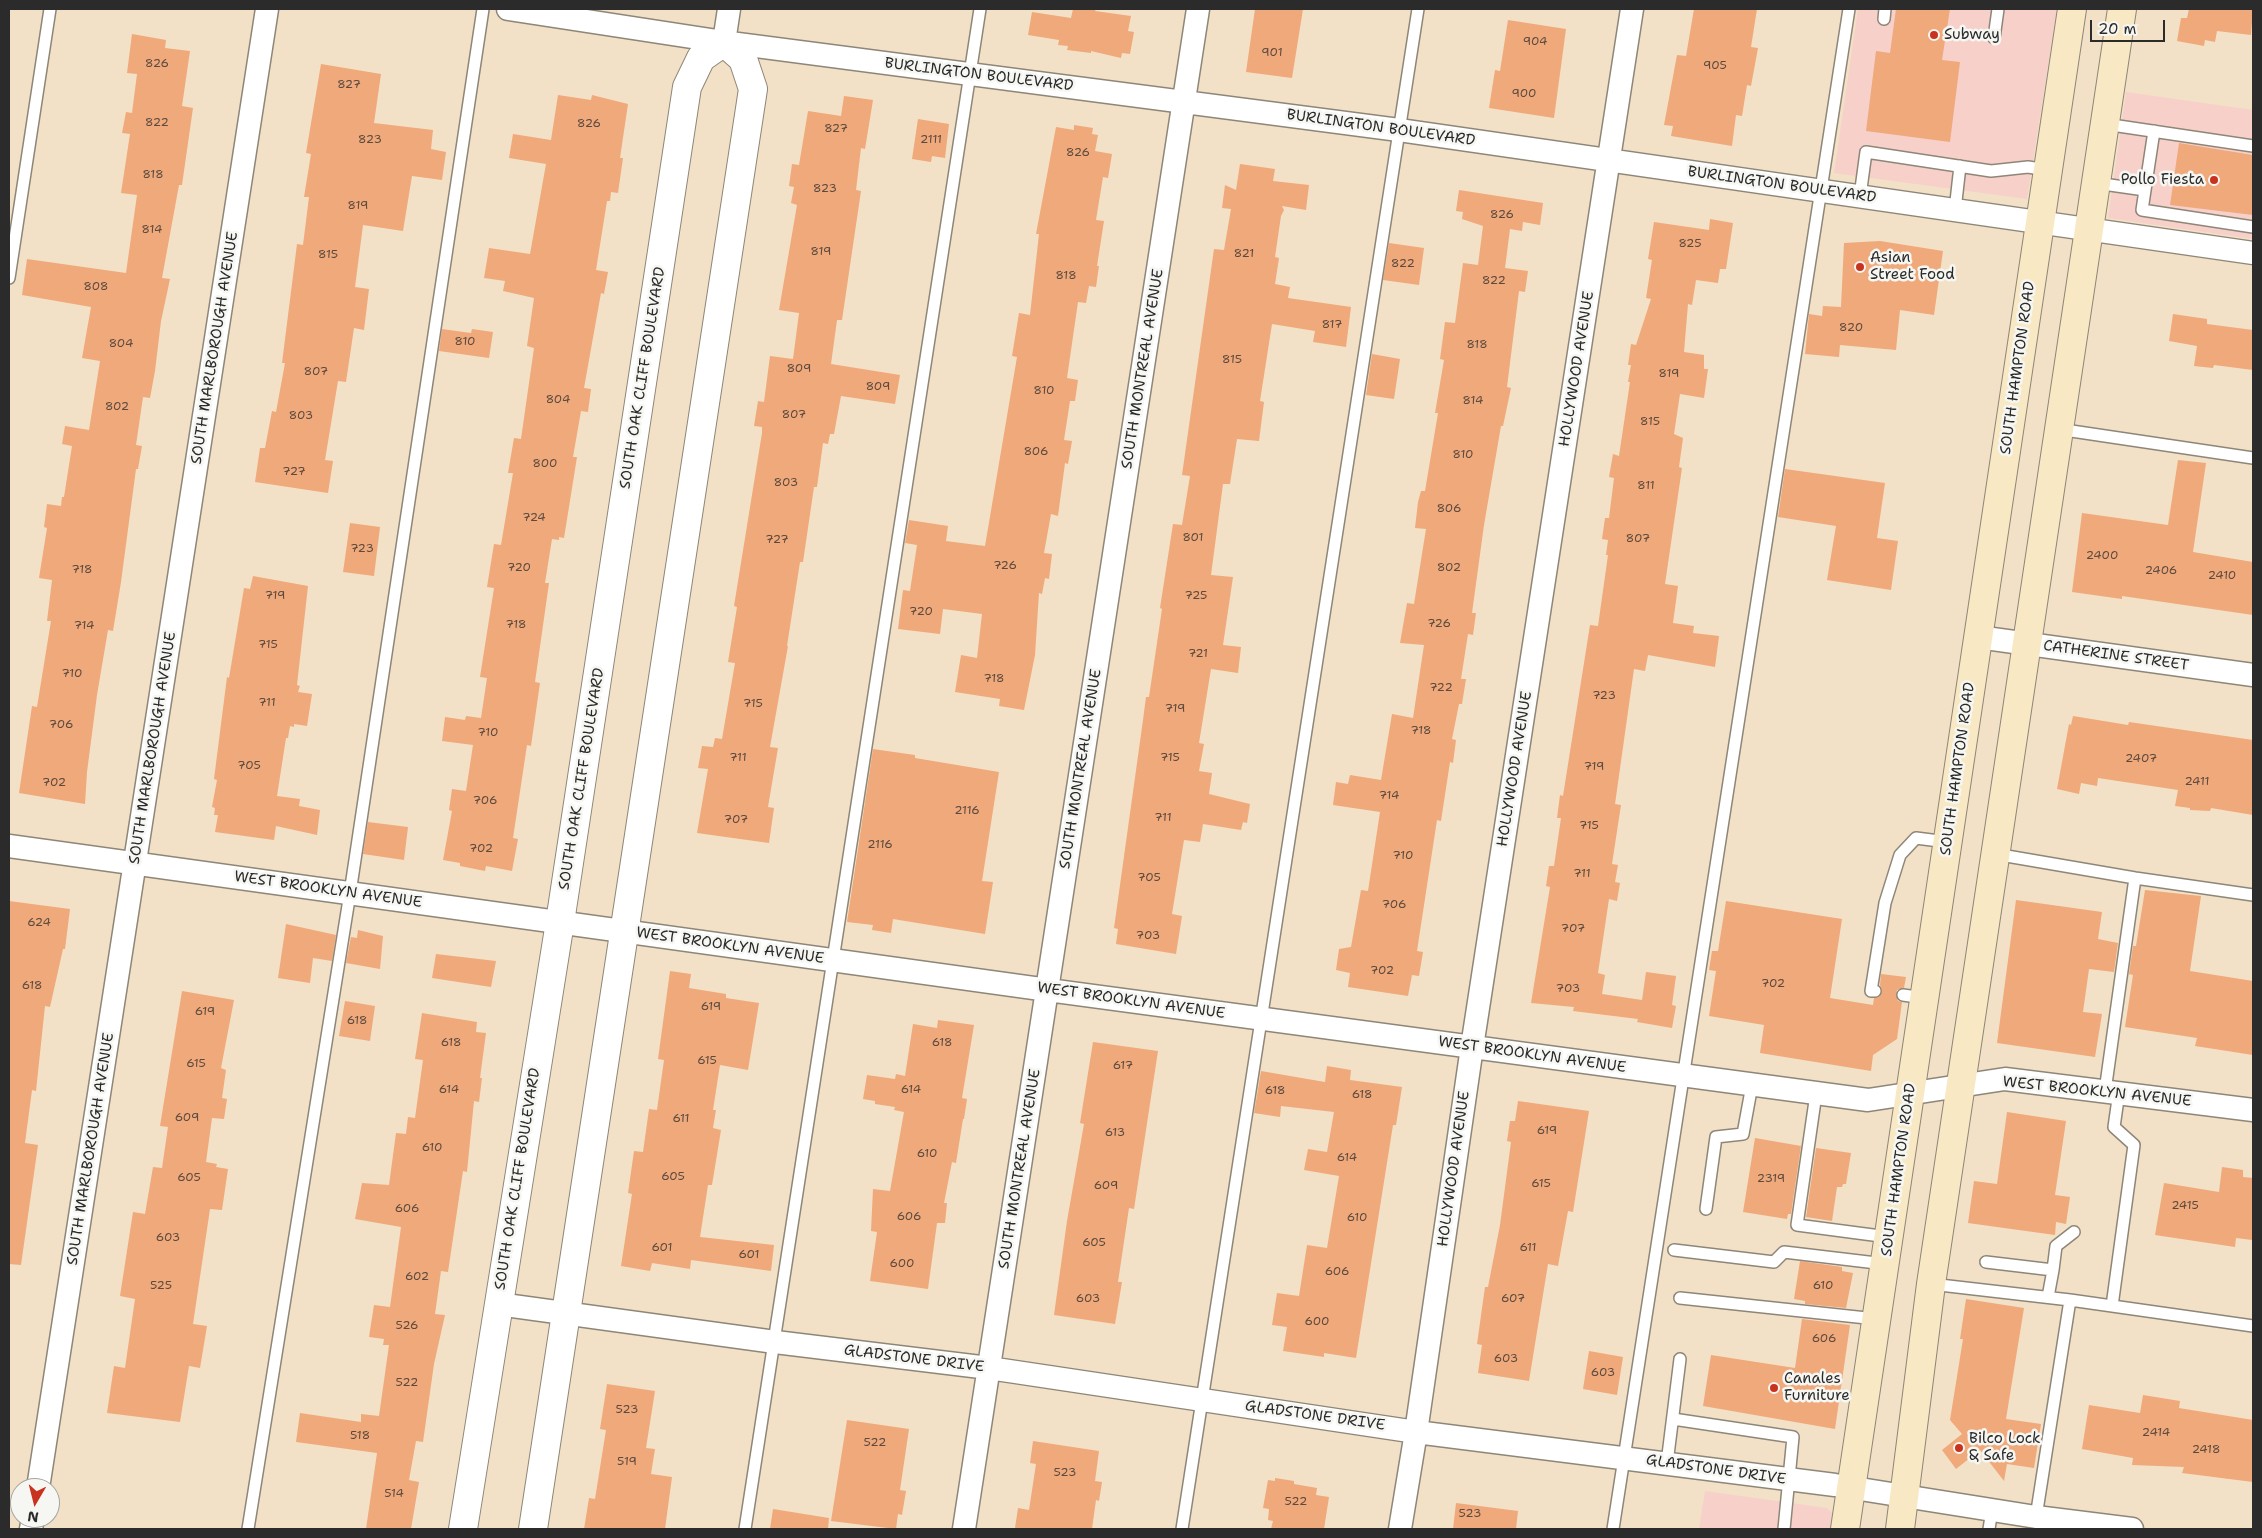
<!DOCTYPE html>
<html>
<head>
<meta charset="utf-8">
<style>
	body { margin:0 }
	#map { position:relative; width:2262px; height:1538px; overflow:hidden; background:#f2e1c6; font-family:"Shantell Sans",sans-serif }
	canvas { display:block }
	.frame { position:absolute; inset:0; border:10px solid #2b2b2b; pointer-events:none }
	.north { position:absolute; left:10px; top:1478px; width:50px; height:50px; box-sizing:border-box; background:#f6f6f2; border:1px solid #a5a5a2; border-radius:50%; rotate:188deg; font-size:14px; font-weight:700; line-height:20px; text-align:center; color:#2b2b2b }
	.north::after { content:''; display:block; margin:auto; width:18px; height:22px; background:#c8321e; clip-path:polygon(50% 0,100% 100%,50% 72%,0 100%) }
	.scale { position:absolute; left:2090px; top:20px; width:75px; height:22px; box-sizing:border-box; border:2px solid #2b2b2b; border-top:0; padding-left:6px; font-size:15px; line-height:18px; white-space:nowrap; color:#2b2b2b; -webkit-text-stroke:4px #f6f6f2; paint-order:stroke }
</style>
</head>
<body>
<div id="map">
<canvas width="2262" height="1538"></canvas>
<div class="frame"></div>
<div class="north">N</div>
<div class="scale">20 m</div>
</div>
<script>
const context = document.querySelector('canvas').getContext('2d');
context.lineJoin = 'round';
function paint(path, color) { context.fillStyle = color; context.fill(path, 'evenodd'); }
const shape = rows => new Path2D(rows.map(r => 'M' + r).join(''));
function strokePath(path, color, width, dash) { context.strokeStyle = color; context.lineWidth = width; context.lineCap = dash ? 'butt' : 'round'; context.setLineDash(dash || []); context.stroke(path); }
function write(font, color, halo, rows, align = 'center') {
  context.font = font + ' "Shantell Sans",sans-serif'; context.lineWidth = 5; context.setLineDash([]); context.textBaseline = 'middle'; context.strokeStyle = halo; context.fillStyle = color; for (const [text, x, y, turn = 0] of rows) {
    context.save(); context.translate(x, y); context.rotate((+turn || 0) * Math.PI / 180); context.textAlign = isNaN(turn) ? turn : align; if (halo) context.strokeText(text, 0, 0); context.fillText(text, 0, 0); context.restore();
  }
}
const built = shape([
	[1858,9,2057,9,2027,199,1834,173],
	[2126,92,2253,110,2253,239,2108,218],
	[1705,1491,1827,1508,1839,1519,1838,1529,1699,1529]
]);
const building = shape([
	[1073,9,1096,9,1095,11,1131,16,1128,31,1134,32,1130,54,1122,53,1121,58,1091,51,1091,53,1067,50,1068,46,1058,45,1059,40,1028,35,1032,12,1071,18],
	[1255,9,1303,9,1292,78,1246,72],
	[1694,9,1757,9,1751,47,1758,48,1751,86,1747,85,1742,116,1736,115,1732,146,1671,136,1673,126,1664,125,1677,55,1686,56],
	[1896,9,1950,9,1942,60,1960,62,1950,142,1866,131,1876,51,1890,53],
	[2189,9,2253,9,2251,35,2217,31,2215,42,2205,40,2204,46,2177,41,2181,18,2187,18],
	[1508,20,1566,29,1554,118,1489,108,1495,70,1500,71],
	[132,34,166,40,165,48,190,51,182,106,193,108,182,185,179,185,162,278,170,279,161,321,155,371,150,398,143,397,136,445,142,446,138,469,136,469,121,582,113,631,108,630,97,695,87,772,85,804,19,793,32,706,37,707,51,621,47,621,52,580,39,578,47,528,44,527,47,504,61,506,62,497,64,497,72,446,62,444,65,426,89,430,100,361,82,358,91,307,22,295,27,259,126,273,137,195,121,193,130,134,122,133,126,112,132,113,137,74,127,73],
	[321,64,381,74,374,123,433,130,431,149,446,152,442,180,412,176,403,231,363,225,355,287,369,289,364,330,354,328,346,382,338,381,325,460,333,461,328,493,255,482,260,448,265,448,272,411,276,412,285,363,282,363,297,244,303,245,309,197,304,197,311,154,306,153],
	[558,95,591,100,592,95,628,104,620,158,623,158,618,193,611,192,610,201,607,201,596,270,608,272,604,294,601,293,584,388,591,389,588,412,581,411,573,457,577,457,564,538,559,537,559,540,552,539,545,583,549,583,535,682,540,683,531,746,527,745,513,838,518,839,512,871,486,866,485,871,460,866,460,863,443,860,452,811,449,810,452,789,466,791,473,745,442,741,445,717,465,720,466,716,481,718,487,678,480,677,494,588,487,587,494,544,501,545,513,473,508,473,514,438,521,439,534,348,527,346,534,298,503,291,505,281,484,278,489,248,530,254,546,164,509,158,513,134,551,140],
	[844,96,873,100,865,149,861,148,856,190,861,191,842,320,837,320,831,364,900,375,895,404,841,396,834,434,830,434,828,444,823,443,817,487,814,487,803,562,800,562,787,646,788,646,770,747,778,748,768,807,774,808,769,843,697,833,708,769,698,768,702,746,713,747,715,738,722,739,735,663,728,662,737,607,734,606,762,433,762,427,754,426,758,401,764,402,770,356,793,359,799,313,779,310,797,205,791,203,794,187,789,186,792,164,799,165,808,111,841,116],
	[918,119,949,124,945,158,932,156,931,162,912,159],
	[1074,125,1093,128,1092,134,1098,135,1095,151,1112,154,1108,178,1103,177,1096,220,1104,221,1097,266,1099,266,1096,287,1089,286,1086,303,1078,302,1067,378,1078,380,1075,401,1070,401,1064,440,1072,441,1068,464,1065,463,1058,516,1051,514,1044,553,1052,554,1049,579,1045,578,1042,594,1039,593,1035,655,1024,710,999,706,1000,699,955,692,961,655,977,658,982,614,943,609,940,634,898,629,903,590,910,591,917,545,905,543,909,520,948,526,946,541,985,546,1017,357,1012,356,1019,313,1030,315,1039,234,1036,234,1056,127,1074,130],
	[2179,143,2253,155,2253,215,2170,205],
	[1240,164,1275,169,1273,181,1309,185,1306,210,1282,206,1284,210,1281,216,1275,257,1279,258,1275,284,1290,287,1288,298,1351,307,1346,347,1313,342,1315,331,1272,324,1260,401,1264,402,1259,441,1237,439,1230,484,1223,484,1211,575,1233,577,1223,645,1241,647,1238,673,1211,669,1199,743,1204,744,1199,771,1212,773,1209,794,1250,804,1247,823,1243,822,1241,830,1203,824,1200,842,1184,840,1172,914,1182,916,1176,954,1116,944,1118,929,1114,928,1143,720,1146,697,1149,697,1162,609,1160,608,1173,524,1182,525,1190,476,1182,475,1214,249,1224,250,1231,209,1222,208,1225,185,1236,190],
	[1459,190,1543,203,1540,225,1523,222,1522,231,1510,229,1505,268,1528,271,1525,292,1519,291,1507,387,1511,388,1503,426,1501,426,1484,525,1472,613,1476,613,1473,635,1468,634,1461,679,1466,679,1462,704,1459,704,1452,739,1456,740,1453,763,1450,762,1441,821,1437,820,1417,951,1423,952,1419,976,1412,975,1408,996,1348,987,1350,973,1336,970,1339,949,1351,947,1361,890,1368,891,1380,812,1333,805,1336,782,1348,784,1350,775,1381,780,1392,714,1413,718,1424,645,1400,643,1407,603,1414,604,1426,529,1415,528,1418,502,1421,491,1425,491,1438,413,1435,413,1444,360,1440,359,1445,322,1455,323,1463,263,1478,265,1483,226,1462,219,1463,212,1456,211],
	[1710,219,1733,223,1726,269,1720,269,1718,283,1696,280,1692,305,1688,304,1684,352,1704,355,1704,369,1708,369,1704,398,1680,394,1674,434,1683,438,1679,467,1682,468,1665,584,1678,586,1673,623,1694,626,1693,633,1719,636,1715,667,1648,655,1645,671,1634,669,1615,804,1621,805,1612,864,1618,865,1615,882,1620,883,1617,901,1609,899,1598,973,1605,975,1602,994,1642,1000,1646,972,1676,976,1672,1005,1676,1006,1672,1028,1637,1022,1638,1019,1573,1011,1574,1007,1531,1003,1550,887,1546,886,1549,866,1554,866,1561,818,1557,818,1560,795,1563,796,1590,625,1598,626,1608,555,1606,555,1608,540,1602,539,1605,518,1609,518,1614,478,1609,477,1613,454,1619,456,1630,382,1628,382,1631,365,1628,365,1631,344,1636,345,1651,299,1646,298,1652,260,1648,259,1654,222,1709,230],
	[1880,241,1943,251,1934,315,1900,310,1896,350,1840,345,1839,357,1805,354,1809,314,1822,316,1823,306,1841,307,1844,243],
	[1389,243,1424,248,1419,285,1383,280],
	[2173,314,2207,319,2207,324,2253,330,2253,370,2214,365,2213,368,2194,366,2197,346,2169,341],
	[442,329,471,333,472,329,493,332,489,358,439,351],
	[1372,354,1400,359,1394,399,1366,395],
	[2178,460,2206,463,2193,552,2253,562,2253,615,2122,596,2122,599,2072,592,2082,513,2168,525],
	[1785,469,1885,483,1877,538,1898,541,1891,590,1827,580,1836,526,1778,517],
	[350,523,380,527,374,576,343,572],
	[253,576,308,586,297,685,300,686,298,692,312,694,307,726,294,724,294,727,290,726,288,738,286,738,277,796,300,799,299,806,320,810,317,835,276,826,274,840,215,832,218,815,214,815,215,808,212,807,217,780,214,779,227,677,229,678,244,588,250,589],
	[2073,716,2128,725,2129,722,2253,740,2253,815,2211,808,2210,811,2190,810,2190,808,2175,806,2178,790,2098,778,2097,786,2081,783,2079,794,2057,789,2069,724,2071,725],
	[873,749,915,755,915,758,999,772,982,881,993,882,985,934,893,919,891,933,872,930,873,925,847,922],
	[368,822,408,827,404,860,363,854],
	[2145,890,2201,896,2190,971,2253,981,2253,1055,2195,1046,2197,1038,2125,1027,2133,975,2129,974,2133,946,2136,946],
	[2016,900,2102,912,2098,939,2118,943,2114,972,2089,969,2083,1012,2102,1014,2095,1057,1997,1043],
	[9,901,70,909,65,949,63,949,50,1007,45,1006,36,1091,32,1090,25,1143,38,1145,21,1265,9,1264],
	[1726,901,1842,919,1830,998,1873,1005,1874,998,1879,997,1882,991,1880,985,1881,974,1906,977,1904,988,1897,990,1896,994,1898,1001,1902,1002,1897,1039,1873,1055,1871,1071,1760,1053,1764,1025,1709,1016,1716,971,1709,970,1712,951,1718,951],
	[286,924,336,935,332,961,313,958,310,983,278,978],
	[358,930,383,936,380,969,346,963,351,937,357,938],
	[436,954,496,961,491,987,432,978],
	[670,971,691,974,689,988,726,994,726,998,759,1003,748,1070,720,1065,713,1110,716,1110,713,1128,721,1130,712,1185,708,1185,700,1237,774,1245,771,1271,691,1260,690,1269,652,1263,650,1271,621,1266,632,1194,628,1193,634,1151,643,1152,649,1109,657,1110,664,1060,658,1059],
	[182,991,234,1000,221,1068,226,1070,222,1098,227,1099,224,1119,212,1118,206,1162,217,1164,216,1167,228,1169,222,1210,210,1209,193,1324,207,1326,200,1368,189,1366,180,1422,107,1413,114,1366,125,1368,135,1299,120,1296,133,1212,145,1214,153,1167,162,1168,168,1127,160,1126],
	[345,1001,375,1006,370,1041,339,1036],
	[422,1013,477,1022,476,1032,486,1033,480,1078,482,1078,479,1102,474,1101,467,1172,463,1171,448,1272,441,1271,435,1314,445,1315,434,1364,423,1442,416,1441,409,1480,419,1482,411,1529,366,1529,377,1453,296,1442,300,1413,361,1422,361,1414,379,1416,389,1345,383,1345,384,1339,369,1337,374,1305,390,1307,401,1227,355,1219,362,1183,389,1185,396,1133,406,1134,408,1117,415,1118,423,1060,415,1059],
	[938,1020,974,1025,962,1098,967,1099,964,1119,963,1119,956,1163,952,1162,944,1203,947,1203,945,1223,937,1223,928,1289,870,1281,877,1232,871,1231,873,1189,890,1191,904,1112,894,1110,895,1107,875,1104,875,1101,863,1099,867,1075,895,1079,896,1074,905,1076,913,1024,937,1028],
	[1093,1042,1158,1051,1134,1209,1129,1208,1118,1282,1122,1282,1115,1324,1054,1315,1067,1221,1084,1124,1080,1123],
	[1327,1066,1351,1070,1350,1080,1402,1087,1396,1125,1393,1125,1356,1358,1324,1353,1324,1357,1283,1351,1287,1327,1272,1325,1277,1293,1299,1296,1307,1245,1327,1248,1339,1176,1304,1170,1308,1149,1327,1152,1334,1112,1281,1106,1280,1117,1254,1113,1261,1071,1325,1082],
	[1518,1101,1589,1111,1573,1212,1568,1211,1558,1266,1548,1264,1529,1381,1478,1373,1482,1345,1477,1344,1485,1287,1488,1287,1500,1225,1511,1142,1507,1141,1510,1121,1515,1121],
	[2007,1112,2066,1121,2055,1195,2070,1197,2066,1224,2056,1222,2055,1235,1968,1223,1974,1181,1997,1184],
	[1755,1138,1801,1146,1791,1214,1788,1214,1787,1219,1743,1212],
	[1816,1148,1851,1153,1846,1184,1843,1184,1842,1187,1837,1187,1832,1221,1806,1217],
	[2222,1167,2243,1170,2243,1177,2253,1178,2252,1240,2236,1238,2235,1247,2155,1235,2164,1183,2219,1192],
	[1800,1261,1842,1267,1842,1271,1853,1273,1846,1308,1805,1304,1805,1301,1794,1299],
	[1966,1299,2024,1308,2006,1419,2041,1424,2034,1468,2007,1464,2004,1481,1980,1450,1956,1469,1942,1450,1962,1434,1950,1420,1963,1339,1960,1339],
	[1802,1319,1850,1325,1835,1429,1703,1406,1711,1355,1795,1368],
	[1589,1351,1623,1357,1617,1395,1583,1389],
	[607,1384,655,1391,646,1448,655,1449,651,1474,672,1477,665,1529,584,1529,589,1498,595,1499,606,1430,600,1429],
	[2143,1395,2180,1401,2179,1408,2253,1420,2253,1482,2182,1473,2184,1467,2132,1465,2133,1458,2082,1449,2089,1405,2140,1413],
	[847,1420,909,1429,900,1490,906,1491,902,1515,898,1514,896,1529,831,1521],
	[1033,1441,1099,1451,1095,1481,1102,1482,1099,1501,1096,1500,1092,1529,1015,1528,1018,1508,1029,1510,1036,1464,1030,1463],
	[1275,1478,1294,1481,1294,1484,1317,1488,1316,1495,1329,1497,1324,1529,1271,1529,1273,1521,1268,1520,1269,1509,1263,1508,1268,1480,1275,1481],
	[1456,1503,1518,1511,1516,1529,1453,1529],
	[773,1509,829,1518,828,1529,770,1529]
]);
const service = shape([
	[1884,19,1885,9],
	[1994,38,1998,9],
	[2105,124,2253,146],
	[2154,131,2142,210,2253,227],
	[2096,183,2145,190],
	[1860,196,1866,152,1991,171,2028,167,2047,170],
	[1955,210,1960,166],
	[9,278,50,9],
	[2058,429,2253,458],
	[1995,854,2135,878,2253,895],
	[1875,991,1871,991,1885,903,1900,855,1916,838,1947,842],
	[1903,995,1924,998],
	[2105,1091,2135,878],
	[1816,1094,1797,1225,1888,1237],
	[1706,1209,1716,1137,1743,1134,1752,1085],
	[1674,1250,1774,1262,1784,1252,1885,1264],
	[1986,1262,2053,1270,2048,1297],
	[2053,1270,2056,1246,2074,1232],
	[1931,1284,2070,1300,2036,1517],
	[1680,1298,1876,1319],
	[2070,1300,2253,1326],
	[2112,1306,2134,1145,2114,1127,2119,1092],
	[1673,1419,1793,1437,1784,1529],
	[1667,1463,1680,1359],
	[248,1529,350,893,483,9],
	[745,1529,980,9],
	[1182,1529,1418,9],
	[1613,1529,1849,9],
	[1989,1529,1992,1510]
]);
const minor = shape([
	[508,9,724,42,1399,130,2253,253],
	[724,42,729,9],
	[1978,637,2253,675],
	[9,846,1048,990,1868,1100,2005,1079,2253,1110],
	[498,1304,775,1342,989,1368,1416,1432,1835,1485,2036,1517,2132,1529],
	[38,1488,267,9],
	[31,1529,33,1518],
	[964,1529,1198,9],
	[1400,1529,1416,1432,1472,1047,1632,9]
]);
const tertiary = shape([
	[463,1529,560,922,687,87,701,58,724,42,743,59,753,89,533,1529]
]);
const secondary = shape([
	[1845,1529,2072,9],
	[1900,1529,1931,1284,2122,9]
]);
const markers = [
	[1934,35,5,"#c8321e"],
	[2214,180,5,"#c8321e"],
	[1860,267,5,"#c8321e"],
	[1774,1388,5,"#c8321e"],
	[1959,1448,5,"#c8321e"]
];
const numberNames = [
	["904",1535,42],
	["901",1272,53],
	["826",157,64],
	["905",1715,66],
	["827",349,85],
	["900",1524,94],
	["822",157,123],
	["826",589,124],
	["827",836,129],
	["823",370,140],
	["2111",931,140],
	["826",1078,153],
	["818",153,175],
	["823",825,189],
	["819",358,206],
	["826",1502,215],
	["814",152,230],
	["825",1690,244],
	["819",821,252],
	["821",1244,254],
	["815",328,255],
	["822",1403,264],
	["818",1066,276],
	["822",1494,281],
	["808",96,287],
	["817",1332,325],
	["820",1851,328],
	["810",465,342],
	["804",121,344],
	["818",1477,345],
	["815",1232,360],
	["809",799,369],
	["807",316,372],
	["819",1669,374],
	["809",878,387],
	["810",1044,391],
	["804",558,400],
	["814",1473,401],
	["802",117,407],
	["807",794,415],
	["803",301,416],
	["815",1650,422],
	["806",1036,452],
	["810",1463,455],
	["800",545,464],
	["727",294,472],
	["803",786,483],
	["811",1646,486],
	["806",1449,509],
	["724",534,518],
	["801",1193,538],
	["807",1638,539],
	["727",777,540],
	["723",362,549],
	["2400",2102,556],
	["726",1005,566],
	["720",519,568],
	["802",1449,568],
	["718",82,570],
	["2406",2161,571],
	["2410",2222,576],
	["719",275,596],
	["725",1196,596],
	["720",921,612],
	["726",1439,624],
	["718",516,625],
	["714",84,626],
	["715",268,645],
	["721",1198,654],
	["710",72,674],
	["718",994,679],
	["722",1441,688],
	["723",1604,696],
	["711",267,703],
	["715",753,704],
	["719",1175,709],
	["706",61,725],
	["718",1421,731],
	["710",488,733],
	["711",738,758],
	["715",1170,758],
	["2407",2141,759],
	["705",249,766],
	["719",1594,767],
	["2411",2197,782],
	["702",54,783],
	["714",1389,796],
	["706",485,801],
	["2116",967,811],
	["711",1163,818],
	["707",736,820],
	["715",1589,826],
	["2116",880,845],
	["702",481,849],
	["710",1403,856],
	["711",1582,874],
	["705",1149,878],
	["706",1394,905],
	["624",39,923],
	["707",1573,929],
	["703",1148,936],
	["702",1382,971],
	["702",1773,984],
	["618",32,986],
	["703",1568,989],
	["619",711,1007],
	["619",205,1012],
	["618",357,1021],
	["618",451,1043],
	["618",942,1043],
	["615",707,1061],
	["615",196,1064],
	["617",1123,1066],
	["614",449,1090],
	["614",911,1090],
	["618",1275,1091],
	["618",1362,1095],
	["609",187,1118],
	["611",681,1119],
	["619",1547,1131],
	["613",1115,1133],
	["610",432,1148],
	["610",927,1154],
	["614",1347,1158],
	["605",673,1177],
	["605",189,1178],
	["2319",1771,1179],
	["615",1541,1184],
	["609",1106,1186],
	["2415",2185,1206],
	["606",407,1209],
	["606",909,1217],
	["610",1357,1218],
	["603",168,1238],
	["605",1094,1243],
	["601",662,1248],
	["611",1528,1248],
	["601",749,1255],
	["600",902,1264],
	["606",1337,1272],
	["602",417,1277],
	["525",161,1286],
	["610",1823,1286],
	["603",1088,1299],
	["607",1513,1299],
	["600",1317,1322],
	["526",407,1326],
	["606",1824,1339],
	["603",1506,1359],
	["603",1603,1373],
	["522",407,1383],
	["523",627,1410],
	["2414",2156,1433],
	["518",360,1436],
	["522",875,1443],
	["2418",2206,1450],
	["519",627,1462],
	["523",1065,1473],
	["514",394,1494],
	["522",1296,1502],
	["523",1470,1514]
];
const poiNames = [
	["Subway",1944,35],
	["Pollo Fiesta",2204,180,"right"],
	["Asian",1870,258],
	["Street Food",1870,275],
	["Canales",1784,1379],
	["Furniture",1784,1396],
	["Bilco Lock",1969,1439],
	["& Safe",1969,1456]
];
const streetNames = [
	["BURLINGTON BOULEVARD",979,75,7],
	["BURLINGTON BOULEVARD",1381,128,8],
	["BURLINGTON BOULEVARD",1782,185,8],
	["SOUTH MARLBOROUGH AVENUE",215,348,-81],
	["SOUTH HAMPTON ROAD",2018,368,-82],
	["SOUTH MONTREAL AVENUE",1143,369,-81],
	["HOLLYWOOD AVENUE",1577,369,-81],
	["SOUTH OAK CLIFF BOULEVARD",643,378,-81],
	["CATHERINE STREET",2116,656,8],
	["SOUTH MARLBOROUGH AVENUE",153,748,-81],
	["SOUTH MONTREAL AVENUE",1081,769,-81],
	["HOLLYWOOD AVENUE",1515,769,-81],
	["SOUTH HAMPTON ROAD",1958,769,-82],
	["SOUTH OAK CLIFF BOULEVARD",582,779,-81],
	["WEST BROOKLYN AVENUE",328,890,8],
	["WEST BROOKLYN AVENUE",730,946,8],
	["WEST BROOKLYN AVENUE",1131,1001,8],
	["WEST BROOKLYN AVENUE",1532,1055,8],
	["WEST BROOKLYN AVENUE",2097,1092,6],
	["SOUTH MARLBOROUGH AVENUE",91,1149,-81],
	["SOUTH MONTREAL AVENUE",1020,1169,-81],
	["HOLLYWOOD AVENUE",1454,1169,-82],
	["SOUTH HAMPTON ROAD",1899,1170,-82],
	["SOUTH OAK CLIFF BOULEVARD",518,1179,-81],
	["GLADSTONE DRIVE",914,1359,7],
	["GLADSTONE DRIVE",1315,1416,8],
	["GLADSTONE DRIVE",1716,1470,8]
];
paint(built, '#f7d0ca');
paint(building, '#f0a97a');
strokePath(service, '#8e8678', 14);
strokePath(minor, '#8e8678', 25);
strokePath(tertiary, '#8e8678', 30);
strokePath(secondary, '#8e8678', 30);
strokePath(service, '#fff', 11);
strokePath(minor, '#fff', 22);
strokePath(tertiary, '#fff', 28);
strokePath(secondary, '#f8e8c3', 28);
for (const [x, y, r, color] of markers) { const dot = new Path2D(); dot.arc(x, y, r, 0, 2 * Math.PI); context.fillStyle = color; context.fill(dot); strokePath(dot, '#f6f6f2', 2); }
write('12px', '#5c4a3f', null, numberNames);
write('15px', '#2b2b2b', '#f6f6f2', poiNames, 'left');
write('15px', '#2b2b2b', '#f6f6f2', streetNames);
</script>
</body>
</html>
